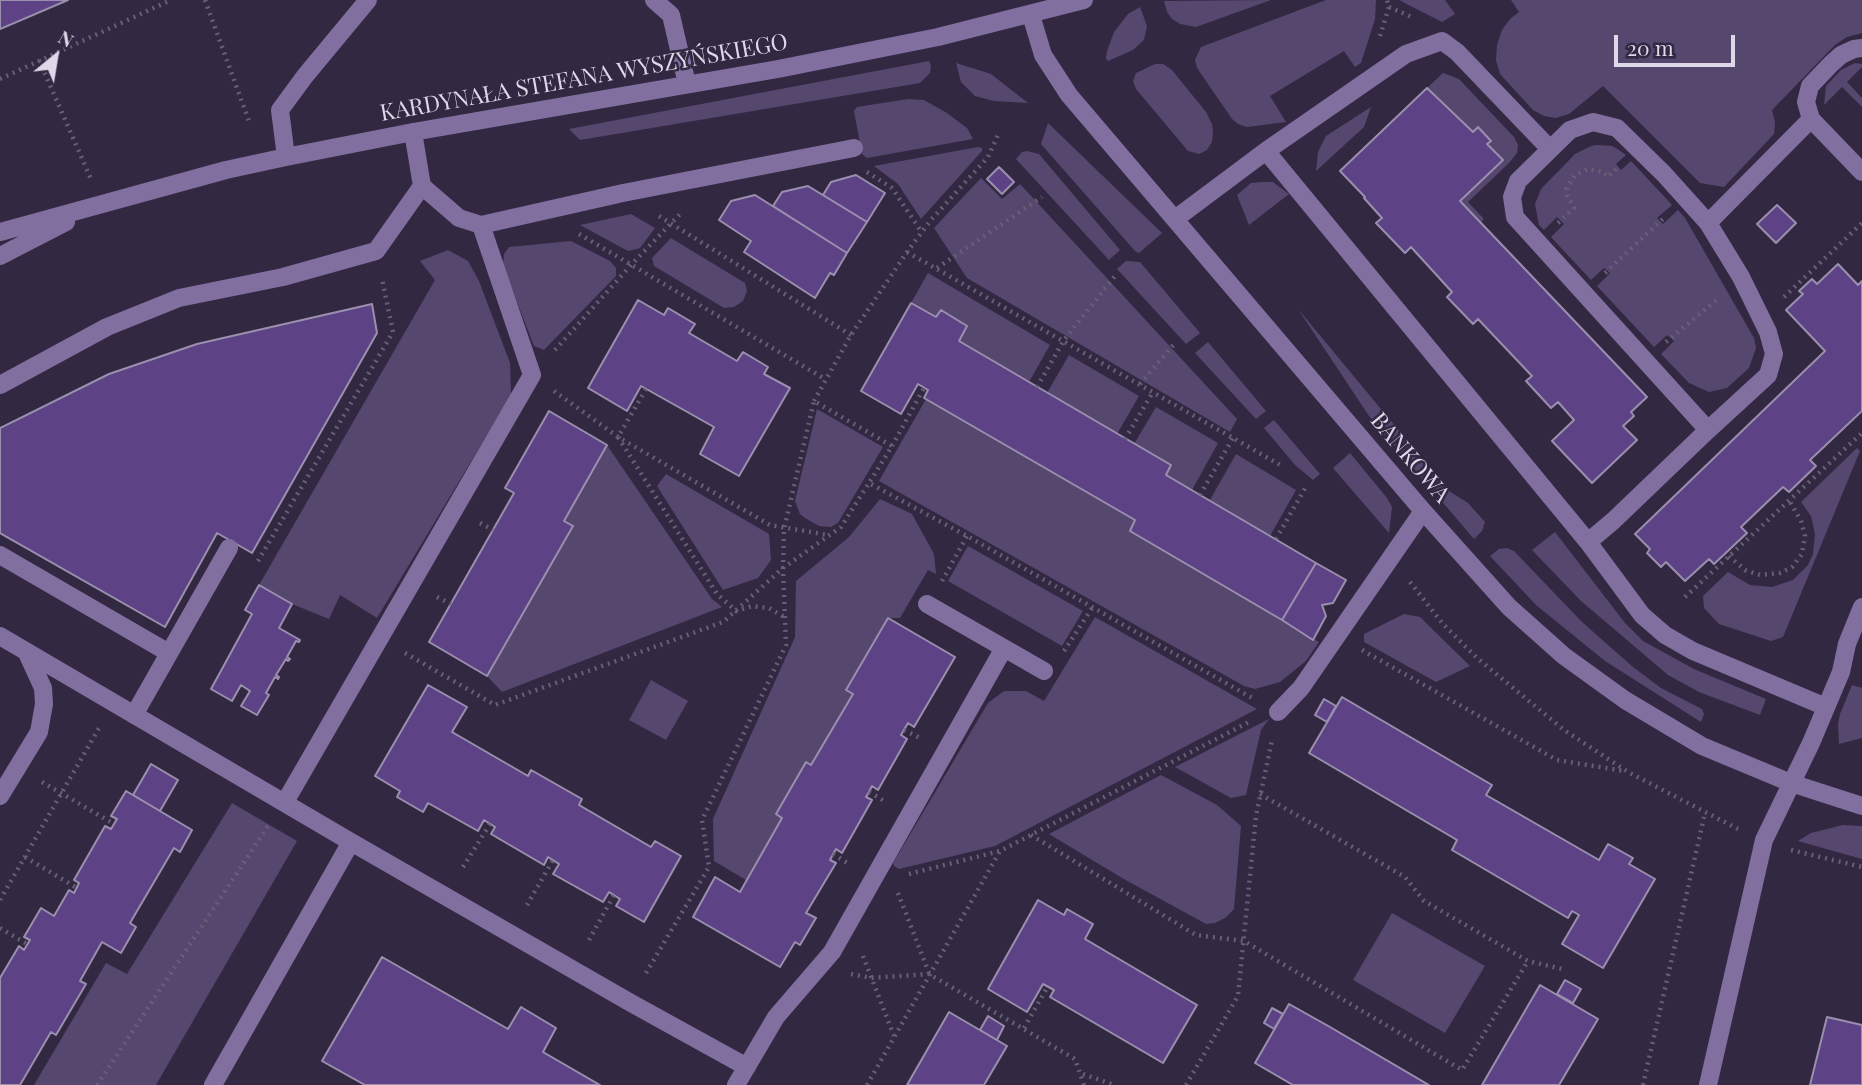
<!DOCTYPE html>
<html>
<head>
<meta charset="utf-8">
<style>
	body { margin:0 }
	#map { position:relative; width:1862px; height:1085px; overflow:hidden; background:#322842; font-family:"Playfair Display",serif }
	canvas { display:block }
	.north { position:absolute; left:21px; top:21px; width:70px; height:70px; -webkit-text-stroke:5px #322842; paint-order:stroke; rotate:30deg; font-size:19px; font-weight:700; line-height:28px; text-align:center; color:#ded8e9 }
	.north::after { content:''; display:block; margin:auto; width:24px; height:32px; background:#ded8e9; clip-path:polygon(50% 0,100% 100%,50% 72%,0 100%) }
	.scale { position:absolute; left:1614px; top:35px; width:121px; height:32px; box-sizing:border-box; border:4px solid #ded8e9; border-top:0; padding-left:9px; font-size:21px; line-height:24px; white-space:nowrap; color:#ded8e9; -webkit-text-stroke:5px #322842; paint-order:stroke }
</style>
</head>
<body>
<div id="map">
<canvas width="1862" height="1085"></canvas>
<div class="north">N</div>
<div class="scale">20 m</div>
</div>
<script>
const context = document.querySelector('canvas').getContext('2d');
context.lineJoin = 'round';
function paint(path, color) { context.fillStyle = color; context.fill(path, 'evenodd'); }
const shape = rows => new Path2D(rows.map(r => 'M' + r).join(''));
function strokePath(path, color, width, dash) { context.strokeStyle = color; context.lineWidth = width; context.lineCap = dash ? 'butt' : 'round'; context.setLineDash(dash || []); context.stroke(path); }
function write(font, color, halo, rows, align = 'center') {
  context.font = font + ' "Playfair Display",serif'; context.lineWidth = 5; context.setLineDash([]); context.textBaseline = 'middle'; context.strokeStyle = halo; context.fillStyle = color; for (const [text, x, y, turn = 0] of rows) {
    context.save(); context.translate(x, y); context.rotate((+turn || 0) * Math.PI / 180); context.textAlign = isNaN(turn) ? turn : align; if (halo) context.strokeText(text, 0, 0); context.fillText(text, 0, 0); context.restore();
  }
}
const green = shape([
	[1271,0,1196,27,1180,24,1172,19,1167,12,1164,1],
	[1326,0,1376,0,1375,19,1361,63,1355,67,1344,51,1270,96,1286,122,1247,127,1238,124,1232,119,1197,68,1195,60,1201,47],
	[1399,0,1445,0,1455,14,1442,22],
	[1511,0,1862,0,1862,33,1847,37,1835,45,1772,110,1775,122,1774,134,1724,187,1700,183,1603,86,1569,114,1556,118,1544,116,1533,110,1500,74,1496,60,1497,45,1502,30,1510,19,1519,12],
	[1140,7,1147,26,1144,40,1133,50,1108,61,1106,59,1107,51,1114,32,1128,14],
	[929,61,931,66,930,73,920,83,580,140,569,129],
	[956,63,991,74,1028,103,994,101,975,96,961,82],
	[1855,63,1862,64,1862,67,1847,82,1862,98,1862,107,1842,87,1824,105,1826,86,1841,70],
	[1155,64,1163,64,1172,70,1206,112,1212,124,1213,133,1212,142,1207,150,1199,154,1188,151,1136,89,1133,81,1136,73],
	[1443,73,1459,79,1514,137,1518,145,1517,153,1509,163,1468,202,1484,219,1481,222,1460,201,1502,160,1487,144,1491,140,1479,127,1473,132,1427,88],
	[908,99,924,100,947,113,967,128,973,139,867,158,862,154,854,111,857,107],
	[1371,107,1364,127,1316,171,1318,152,1326,136],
	[1048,123,1162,233,1139,253,1135,251,1041,144],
	[1597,145,1612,146,1619,150,1626,155,1616,164,1621,170,1631,161,1672,205,1657,218,1663,224,1678,210,1685,218,1754,338,1756,348,1749,368,1727,388,1709,392,1689,383,1661,354,1674,341,1671,338,1667,335,1654,347,1597,286,1610,273,1604,268,1591,280,1551,237,1564,224,1557,217,1544,230,1539,225,1535,204,1541,189,1575,154,1591,146],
	[978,147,982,148,982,151,921,219,898,184,874,166],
	[1027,151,1039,154,1120,250,1109,260,1016,159,1022,152],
	[981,178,1002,199,1020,184,1237,419,1230,432,967,278,934,228],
	[1262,182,1273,182,1289,194,1249,225,1237,195,1251,183],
	[631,214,655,228,640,248,628,251,580,225],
	[671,238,745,283,747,291,743,301,734,307,724,308,654,266,652,258],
	[571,241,610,261,616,268,616,276,544,350,534,346,503,266,504,254,509,247],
	[448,250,468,261,479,281,510,363,511,395,377,618,340,595,329,619,292,604,259,585,435,280,420,261],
	[1126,261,1140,262,1200,333,1186,344,1117,269],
	[928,273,1050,345,1029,382,959,341,967,326,941,310,936,317,911,303],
	[1298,309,1449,491,1468,503,1485,522,1482,531,1474,539,1369,416],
	[1208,342,1266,411,1256,419,1195,353],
	[1069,355,1139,396,1117,434,1047,393],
	[926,399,1135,520,1130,531,1319,642,1306,661,1280,682,1255,689,1244,686,879,481],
	[1156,407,1218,443,1192,490,1166,475,1171,465,1134,444],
	[817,409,883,447,838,523,831,527,819,526,805,518,800,514,795,501],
	[1274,420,1320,474,1313,480,1295,465,1264,428],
	[607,445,712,599,722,607,502,692,487,676,573,527,564,521],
	[1857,448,1860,451,1783,637,1771,641,1719,624,1704,608,1703,596,1728,572,1750,585,1772,587,1793,580,1808,565,1813,554,1815,534,1811,516,1801,502],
	[1350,453,1387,498,1392,507,1389,533,1333,468],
	[1236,454,1296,490,1270,536,1210,500],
	[666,474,769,534,771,560,758,578,723,590,657,486],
	[880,499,912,514,934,554,936,574,928,570,900,618,888,618,847,690,853,694,811,765,806,762,776,813,782,818,746,880,714,861,713,819,795,637,796,581,849,537],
	[1555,532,1625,623,1643,641,1694,669,1766,699,1760,715,1699,692,1668,675,1581,601,1532,550],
	[968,546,1083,611,1062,646,948,581],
	[1507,548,1514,551,1582,622,1633,667,1661,688,1702,709,1704,714,1701,722,1605,661,1536,605,1490,556,1499,549],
	[1404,614,1420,617,1470,666,1436,682,1364,642,1364,634],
	[1095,617,1257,709,995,846,899,869,894,866,893,863,988,703,1004,691,1026,691,1044,701],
	[651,680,688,701,666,740,629,720],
	[1852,685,1862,688,1862,738,1839,744,1838,724,1840,714],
	[1269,719,1261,730,1246,795,1231,798,1175,767],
	[1161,775,1217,805,1241,826,1234,909,1225,918,1215,923,1206,924,1122,878,1049,834],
	[232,803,297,841,156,1085,34,1085,106,963,127,974],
	[1843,825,1862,826,1862,859,1798,841,1811,833],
	[1392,913,1485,966,1445,1033,1353,980]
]);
const building = shape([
	[0,0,68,0,0,29,0,0],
	[1427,88,1473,132,1478,127,1491,141,1487,144,1503,160,1460,201,1647,397,1631,412,1634,416,1623,426,1637,440,1592,483,1552,441,1574,420,1558,402,1551,408,1526,381,1532,376,1478,319,1473,324,1447,297,1452,292,1411,247,1405,253,1376,223,1382,218,1364,198,1365,197,1340,171,1427,88],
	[999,167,1014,182,1002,194,987,179,999,167],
	[856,175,885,193,867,222,823,195,831,182,856,175],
	[808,186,867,222,847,253,773,206,782,192,808,186],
	[755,195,847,253,834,275,830,273,815,298,744,252,751,241,719,220,731,201,755,195],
	[1777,205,1796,223,1776,243,1757,224,1777,205],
	[1838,264,1858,285,1862,281,1862,411,1810,460,1816,466,1789,492,1783,487,1741,527,1747,533,1714,564,1709,559,1685,581,1666,562,1661,567,1647,553,1650,549,1635,534,1825,351,1786,310,1803,294,1799,291,1812,279,1817,284,1838,264],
	[638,300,664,315,668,308,695,324,689,333,737,361,743,352,768,367,764,374,790,388,739,476,700,454,714,427,641,386,627,411,588,388,638,300],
	[911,303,936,317,941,310,967,326,959,341,1171,465,1166,475,1316,563,1282,620,1130,531,1135,520,924,398,928,390,918,384,901,414,861,391,911,303],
	[372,304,377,333,252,553,217,533,165,627,0,533,0,428,109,374,197,344,372,304],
	[549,411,607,445,564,521,573,526,487,676,429,642,514,493,505,488,549,411],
	[1316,563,1346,580,1333,603,1322,605,1326,616,1313,640,1282,620,1316,563],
	[259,585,292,604,279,628,300,640,299,642,296,641,287,657,290,659,288,661,286,659,276,675,279,677,278,679,275,677,266,693,269,695,257,715,241,706,250,691,241,685,232,701,211,689,252,614,245,610,259,585],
	[888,618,955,657,914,727,908,723,901,735,907,739,878,790,872,786,869,792,866,797,872,800,842,853,836,849,830,860,836,863,806,913,816,918,800,945,795,942,780,967,693,917,715,877,740,892,782,818,776,814,806,762,811,765,853,694,846,690,888,618],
	[428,685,467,707,452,732,528,776,531,770,582,799,579,805,651,847,655,841,681,856,644,922,616,906,620,899,609,892,603,902,553,874,559,864,548,857,544,865,491,834,495,827,484,820,478,831,428,803,423,812,397,797,400,791,375,776,428,685],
	[1342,697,1492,785,1486,795,1599,860,1608,844,1633,858,1629,864,1655,879,1603,968,1562,944,1579,915,1572,911,1568,918,1452,850,1457,840,1309,753,1342,697],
	[1324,699,1336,706,1327,722,1315,715,1324,699],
	[151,764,178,780,160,811,133,795,151,764],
	[126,791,192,830,180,852,174,848,130,923,136,927,121,953,102,942,80,981,86,984,56,1035,51,1032,20,1085,0,1085,0,978,19,946,24,950,30,940,24,937,41,908,54,916,69,890,74,893,79,883,74,880,105,826,111,829,117,819,111,816,126,791],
	[1038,900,1064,915,1067,909,1093,924,1085,939,1197,1005,1163,1063,1050,997,1054,990,1043,984,1027,1012,988,989,1038,900],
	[382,957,508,1029,521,1007,556,1028,543,1052,600,1085,365,1085,322,1061,382,957],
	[1565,980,1581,989,1573,1003,1557,994,1565,980],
	[1540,985,1598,1019,1559,1085,1482,1085,1540,985],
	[1289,1004,1330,1027,1429,1085,1293,1085,1255,1063,1289,1004],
	[1272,1008,1283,1014,1274,1029,1264,1023,1272,1008],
	[949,1012,1007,1046,984,1085,907,1085,949,1012],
	[988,1016,1004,1026,997,1040,980,1030,988,1016],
	[1827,1017,1862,1025,1862,1085,1810,1085,1827,1017]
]);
const path = shape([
	[205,0,250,124],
	[1389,7,1414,18],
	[1380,36,1389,7,1387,0],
	[39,60,91,179],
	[0,79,171,0],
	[867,172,892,188,921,231],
	[659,216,851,335],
	[1558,223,1574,208,1567,195,1567,188,1575,175,1588,169,1603,172,1608,177,1618,167],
	[579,234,825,379],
	[907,252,1282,466],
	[937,268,1042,197],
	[1605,273,1665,217],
	[1784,297,1862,223],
	[1666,342,1719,298],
	[555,350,632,264,682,212],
	[1140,384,1176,342],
	[1037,387,1064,340,1115,276],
	[646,389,618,437,717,594,736,611,752,606,769,608,784,617],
	[554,391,618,437,770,525,828,535],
	[814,401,851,335,907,252,931,220,988,157,998,135],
	[1125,439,1153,392],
	[892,446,924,388],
	[1200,495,1233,438],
	[480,523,493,530],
	[1276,539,1307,485],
	[1729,556,1745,570,1760,575,1780,573,1792,567,1802,554,1805,536,1801,521,1789,500],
	[258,561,393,332,382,279],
	[942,581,967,536],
	[1410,582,1443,624,1477,658,1564,730,1628,772,1738,829],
	[437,597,451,604],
	[1685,597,1862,433],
	[1362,650,1557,760,1624,771],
	[1064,651,1092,608],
	[405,653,495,705,723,622,783,568,841,527,869,483,967,536,1254,699],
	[904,730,922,739],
	[42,782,114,824],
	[869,792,886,802],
	[1260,794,1405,877,1424,901,1528,961,1562,969],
	[1031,835,1196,935,1244,941,1462,1070,1528,961],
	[1791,850,1862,867],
	[833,854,849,864],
	[25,857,77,888],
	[463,867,490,824],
	[909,874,1000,851,1251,721],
	[898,893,929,973],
	[0,900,99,728],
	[527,905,553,860],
	[0,928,27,944],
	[589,940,614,895],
	[863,956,894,1036],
	[646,973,709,867,702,820,786,645,783,568,784,529,814,401,892,446,869,483],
	[851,974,871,978,929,974,1075,1059,1084,1085],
	[1024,1028,1048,986],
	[1083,1074,1114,1085],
	[97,1085,268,826],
	[867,1085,1000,851],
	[1186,1085,1238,996,1256,816,1272,740],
	[1643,1085,1705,813]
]);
const minor = shape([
	[654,0,671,15,687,84],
	[1031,15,1043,55,1069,95,1423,511,1509,607,1564,656,1625,700,1702,746,1791,783,1862,806],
	[1862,48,1854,49,1841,55,1831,64,1810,86,1806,102,1811,119,1862,172],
	[413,132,422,186,459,218,481,225,623,193,854,148],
	[1266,151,1406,54,1442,41,1457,52,1549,148],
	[286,157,280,110,305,76,368,0],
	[1175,219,1266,151,1588,542,1642,615,1665,635,1693,651,1826,707],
	[0,232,226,170,286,157,413,132,778,69,938,37,1084,0],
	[0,256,66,222],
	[0,385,107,327,179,298,283,277,376,251,422,186],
	[1708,430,1768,375,1774,354,1768,332,1741,277,1708,223],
	[1588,542,1613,521,1708,430,1515,217,1512,197,1518,181,1570,130,1593,122,1617,128,1664,174,1708,223,1811,119],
	[0,555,169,653],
	[927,604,1044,671],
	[0,636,351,842,631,1003,747,1067],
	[1278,712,1301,688,1423,511],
	[134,715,229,548],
	[0,796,39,732,44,704,43,688,27,653],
	[285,802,532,375,481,225],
	[213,1085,351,842],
	[736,1085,776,1017,832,952,1004,648],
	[1708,1085,1764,840,1811,743,1841,672,1847,644,1862,607]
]);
const streetNames = [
	["KARDYNAŁA STEFANA WYSZYŃSKIEGO",584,78,-10],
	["BANKOWA",1410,458,50]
];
paint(green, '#56476f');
paint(building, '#5d4285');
strokePath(building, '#9a90ae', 2);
strokePath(path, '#685f76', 4.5, [2, 5]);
strokePath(minor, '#806f9f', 18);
write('23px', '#ded8e9', '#322842', streetNames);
</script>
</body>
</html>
